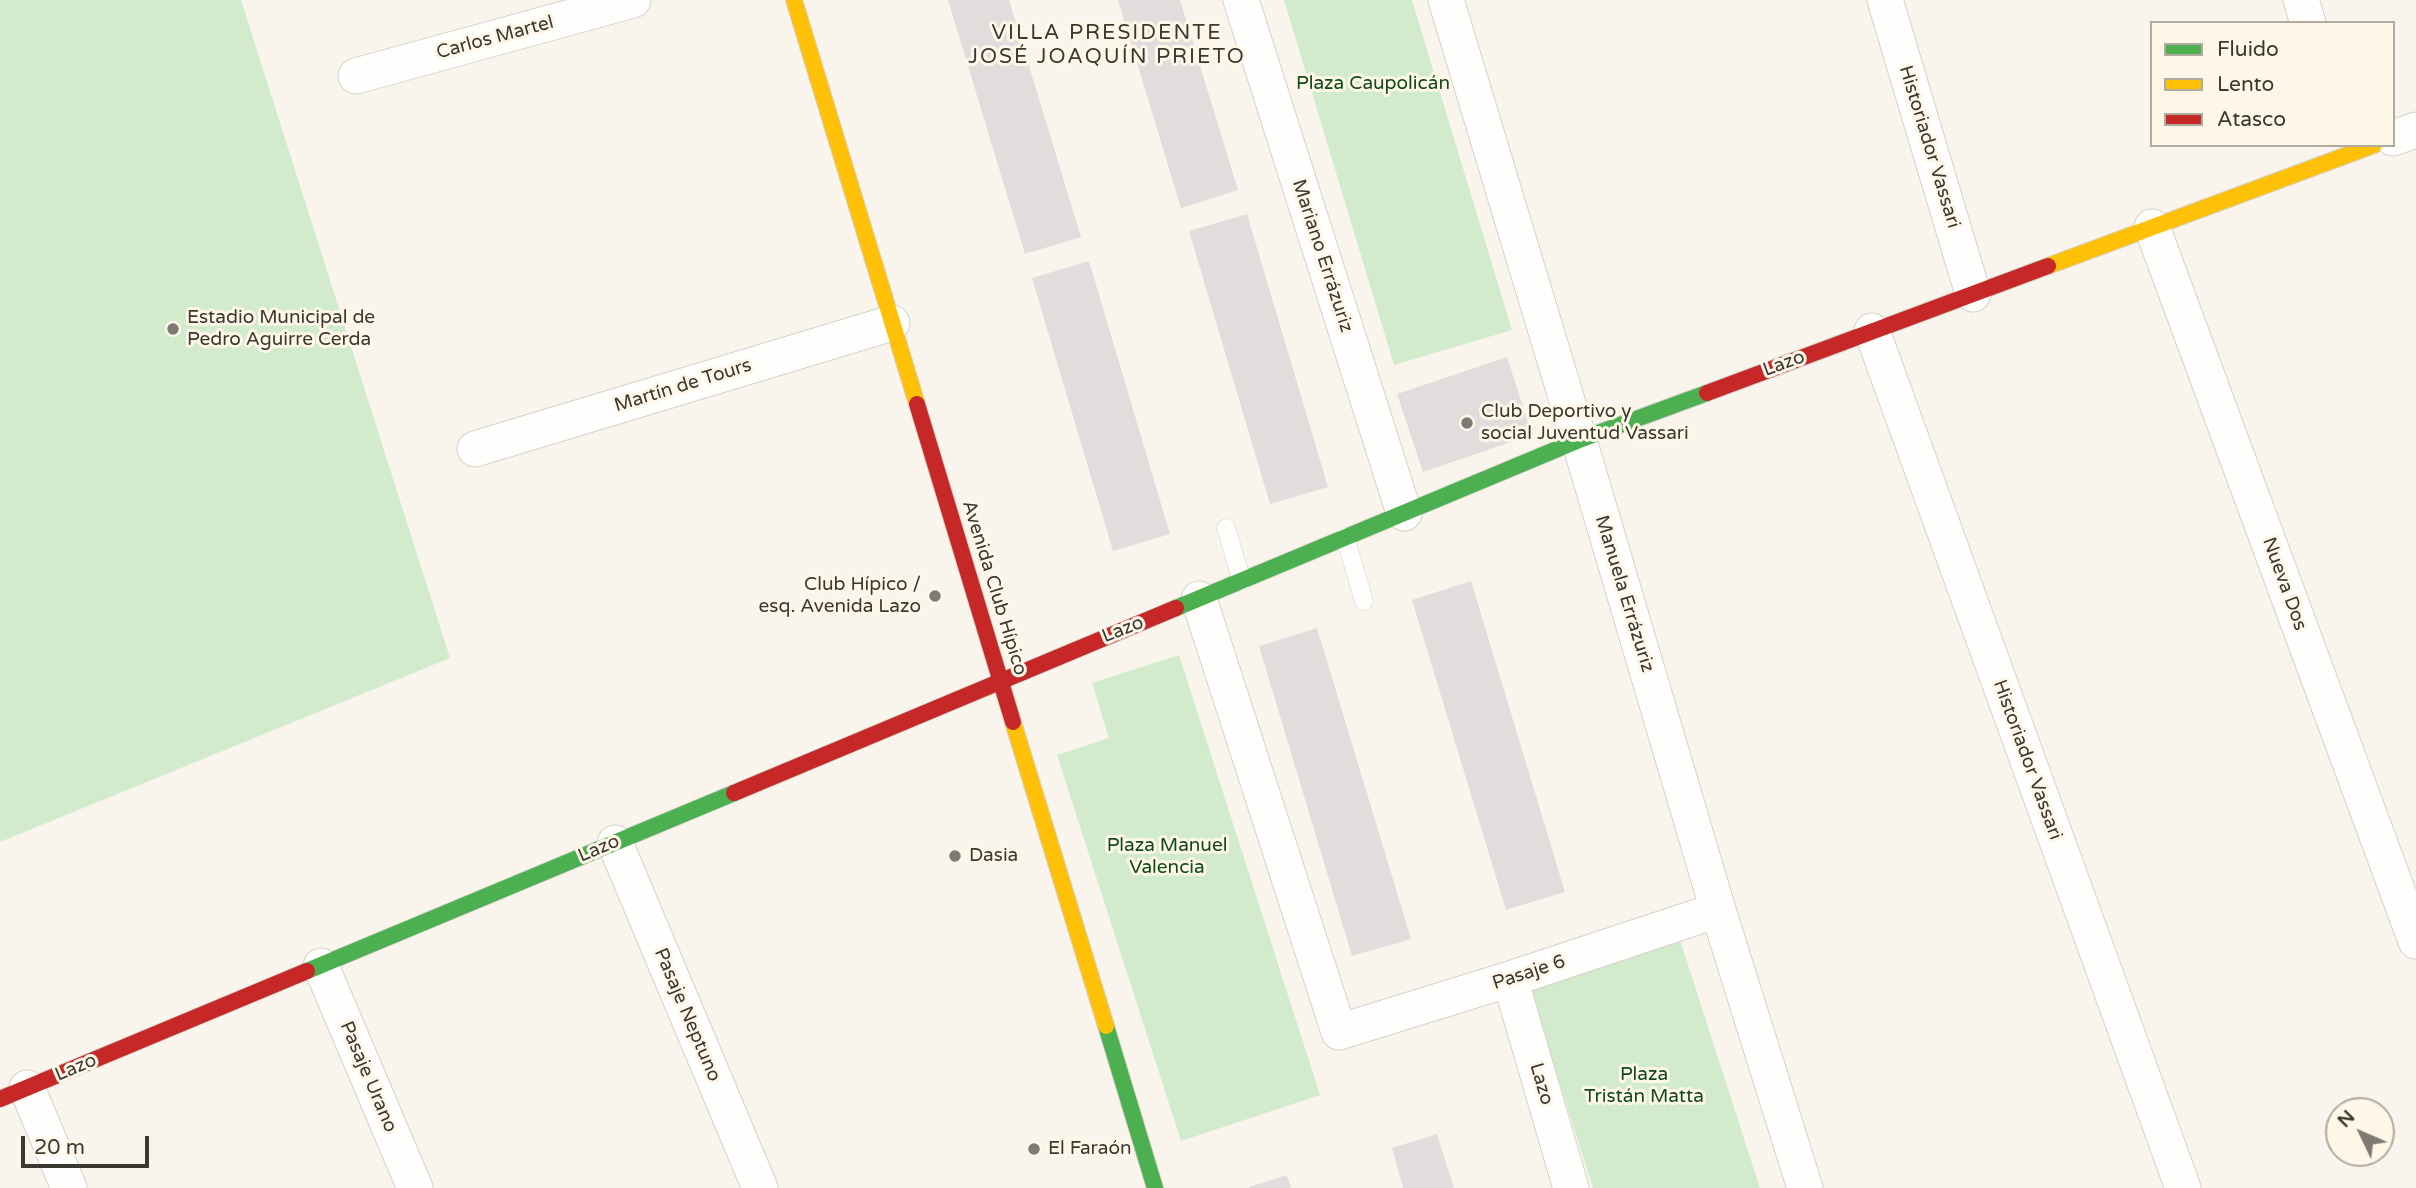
<!DOCTYPE html>
<html>
<head>
<meta charset="utf-8">
<style>
	body { margin:0 }
	#map { position:relative; width:2416px; height:1188px; overflow:hidden; background:#f9f5ed; font-family:"Varela Round",sans-serif }
	canvas { display:block }
	.legend { position:absolute; left:2150px; top:21px; width:245px; height:126px; box-sizing:border-box; background:#fef7e8; border:2px solid #b0ab9f; margin:0; padding:9px 12px; list-style:none; font-size:21px; color:#3b3832 }
	.legend li { display:flex; align-items:center; gap:14px; height:35px }
	.legend b { width:35px; border:2px solid #b0ab9f }
	.north { position:absolute; left:2325px; top:1097px; width:70px; height:70px; box-sizing:border-box; background:#fef7e8; border:2px solid #b0ab9f; border-radius:50%; rotate:314deg; font-size:19px; font-weight:700; line-height:28px; text-align:center; color:#3b3832 }
	.north::after { content:''; display:block; margin:auto; width:24px; height:32px; background:#7e7a73; clip-path:polygon(50% 0,100% 100%,50% 72%,0 100%) }
	.scale { position:absolute; left:21px; top:1136px; width:128px; height:32px; box-sizing:border-box; border:4px solid #3b3832; border-top:0; padding-left:9px; font-size:21px; line-height:24px; white-space:nowrap; color:#3b3832; -webkit-text-stroke:5px #fef7e8; paint-order:stroke }
</style>
</head>
<body>
<div id="map">
<canvas width="2416" height="1188"></canvas>
<ul class="legend">
<li><b style="height:9px;background:#4caf50"></b>Fluido</li>
<li><b style="height:9px;background:#ffc107"></b>Lento</li>
<li><b style="height:9px;background:#c62828"></b>Atasco</li>
</ul>
<div class="north">N</div>
<div class="scale">20 m</div>
</div>
<script>
const context = document.querySelector('canvas').getContext('2d');
context.lineJoin = 'round';
function paint(path, color) { context.fillStyle = color; context.fill(path, 'evenodd'); }
const shape = rows => new Path2D(rows.map(r => 'M' + r).join(''));
function strokePath(path, color, width, dash) { context.strokeStyle = color; context.lineWidth = width; context.lineCap = dash ? 'butt' : 'round'; context.setLineDash(dash || []); context.stroke(path); }
function write(font, color, halo, rows, align = 'center') {
  context.font = font + ' "Varela Round",sans-serif'; context.lineWidth = 6; context.setLineDash([]); context.textBaseline = 'middle'; context.strokeStyle = halo; context.fillStyle = color; for (const [text, x, y, turn = 0] of rows) {
    context.save(); context.translate(x, y); context.rotate((+turn || 0) * Math.PI / 180); context.textAlign = isNaN(turn) ? turn : align; if (halo) context.strokeText(text, 0, 0); context.fillText(text, 0, 0); context.restore();
  }
}
const green = shape([
	[0,0,241,0,450,658,0,842],
	[1284,0,1412,0,1512,330,1394,365],
	[1179,655,1320,1095,1181,1141,1057,755,1109,738,1092,683],
	[1678,934,1760,1188,1593,1188,1528,984]
]);
const building = shape([
	[948,0,1009,0,1081,237,1025,254],
	[1118,0,1180,0,1238,190,1181,208],
	[1247,214,1328,487,1270,504,1189,231],
	[1089,261,1170,534,1113,551,1032,278],
	[1507,357,1532,435,1423,472,1397,394],
	[1471,581,1565,892,1506,910,1412,600],
	[1317,628,1411,939,1352,956,1259,646],
	[1437,1134,1454,1188,1403,1188,1392,1148],
	[1287,1175,1291,1188,1249,1188,1249,1187]
]);
const lane = shape([
	[1226,528,1242,581],
	[1345,537,1364,601]
]);
const street = shape([
	[1241,0,1404,513],
	[1446,0,1579,440,1718,910,1805,1188],
	[1885,0,1973,294],
	[2301,0,2308,23],
	[356,76,633,0],
	[2393,138,2416,130],
	[2152,227,2416,941],
	[1872,331,2183,1188],
	[475,449,892,323],
	[1199,599,1339,1032,1510,979,1718,910],
	[615,843,760,1188],
	[321,966,415,1188],
	[1510,979,1571,1188],
	[27,1088,69,1188]
]);
const fast = shape([
	[1176,608,1579,440,1707,393],
	[307,971,734,793],
	[1106,1026,1155,1188]
]);
const slow = shape([
	[794,0,917,404],
	[2048,266,2374,145],
	[1013,722,1106,1026]
]);
const jam = shape([
	[1707,393,2048,266],
	[917,404,1013,722],
	[734,793,1176,608],
	[0,1099,307,971]
]);
const markers = [
	[173,329,7,"#7e7a73"],
	[1467,423,7,"#7e7a73"],
	[935,596,7,"#7e7a73"],
	[955,856,7,"#7e7a73"],
	[1034,1149,7,"#7e7a73"]
];
const streetNames = [
	["Carlos Martel",495,38,-15],
	["Historiador Vassari",1929,147,73],
	["Mariano Errázuriz",1322,256,72],
	["Lazo",1784,364,-20],
	["Martín de Tours",683,386,-17],
	["Nueva Dos",2284,584,70],
	["Avenida Club Hípico",994,588,73],
	["Manuela Errázuriz",1624,594,73],
	["Lazo",1123,630,-22],
	["Historiador Vassari",2027,760,70],
	["Lazo",599,849,-23],
	["Pasaje 6",1529,973,-18],
	["Pasaje Neptuno",687,1015,67],
	["Lazo",76,1068,-23],
	["Pasaje Urano",368,1077,67],
	["Lazo",1541,1084,74]
];
const parkNames = [
	["Plaza Caupolicán",1373,84],
	["Plaza Manuel",1167,846],
	["Valencia",1167,868],
	["Plaza",1644,1075],
	["Tristán Matta",1644,1097]
];
const poiNames = [
	["Estadio Municipal de",187,318],
	["Pedro Aguirre Cerda",187,340],
	["Club Deportivo y",1481,412],
	["social Juventud Vassari",1481,434],
	["Club Hípico /",921,585,"right"],
	["esq. Avenida Lazo",921,607,"right"],
	["Dasia",969,856],
	["El Faraón",1048,1149]
];
const neighbourhoodNames = [
	["VILLA PRESIDENTE",1107,33],
	["JOSÉ JOAQUÍN PRIETO",1107,57]
];
paint(green, '#d2ebcd');
paint(building, '#e1dddc');
strokePath(lane, '#d5d2cb', 19);
strokePath(street, '#d5d2cb', 37);
strokePath(fast, '#d5d2cb', 18);
strokePath(slow, '#d5d2cb', 18);
strokePath(jam, '#d5d2cb', 18);
strokePath(lane, '#fefefc', 18);
strokePath(street, '#fefefc', 35);
strokePath(fast, '#4caf50', 16);
strokePath(slow, '#ffc107', 16);
strokePath(jam, '#c62828', 16);
for (const [x, y, r, color] of markers) { const dot = new Path2D(); dot.arc(x, y, r, 0, 2 * Math.PI); context.fillStyle = color; context.fill(dot); strokePath(dot, '#fef7e8', 2.5); }
write('19px', '#3b3832', '#fef7e8', streetNames);
write('19px', '#114b16', '#fef7e8', parkNames);
write('19px', '#3b3832', '#fef7e8', poiNames, 'left');
context.letterSpacing = '2px';
write('21px', '#3b3832', '#fef7e8', neighbourhoodNames);
context.letterSpacing = '0px';
</script>
</body>
</html>
